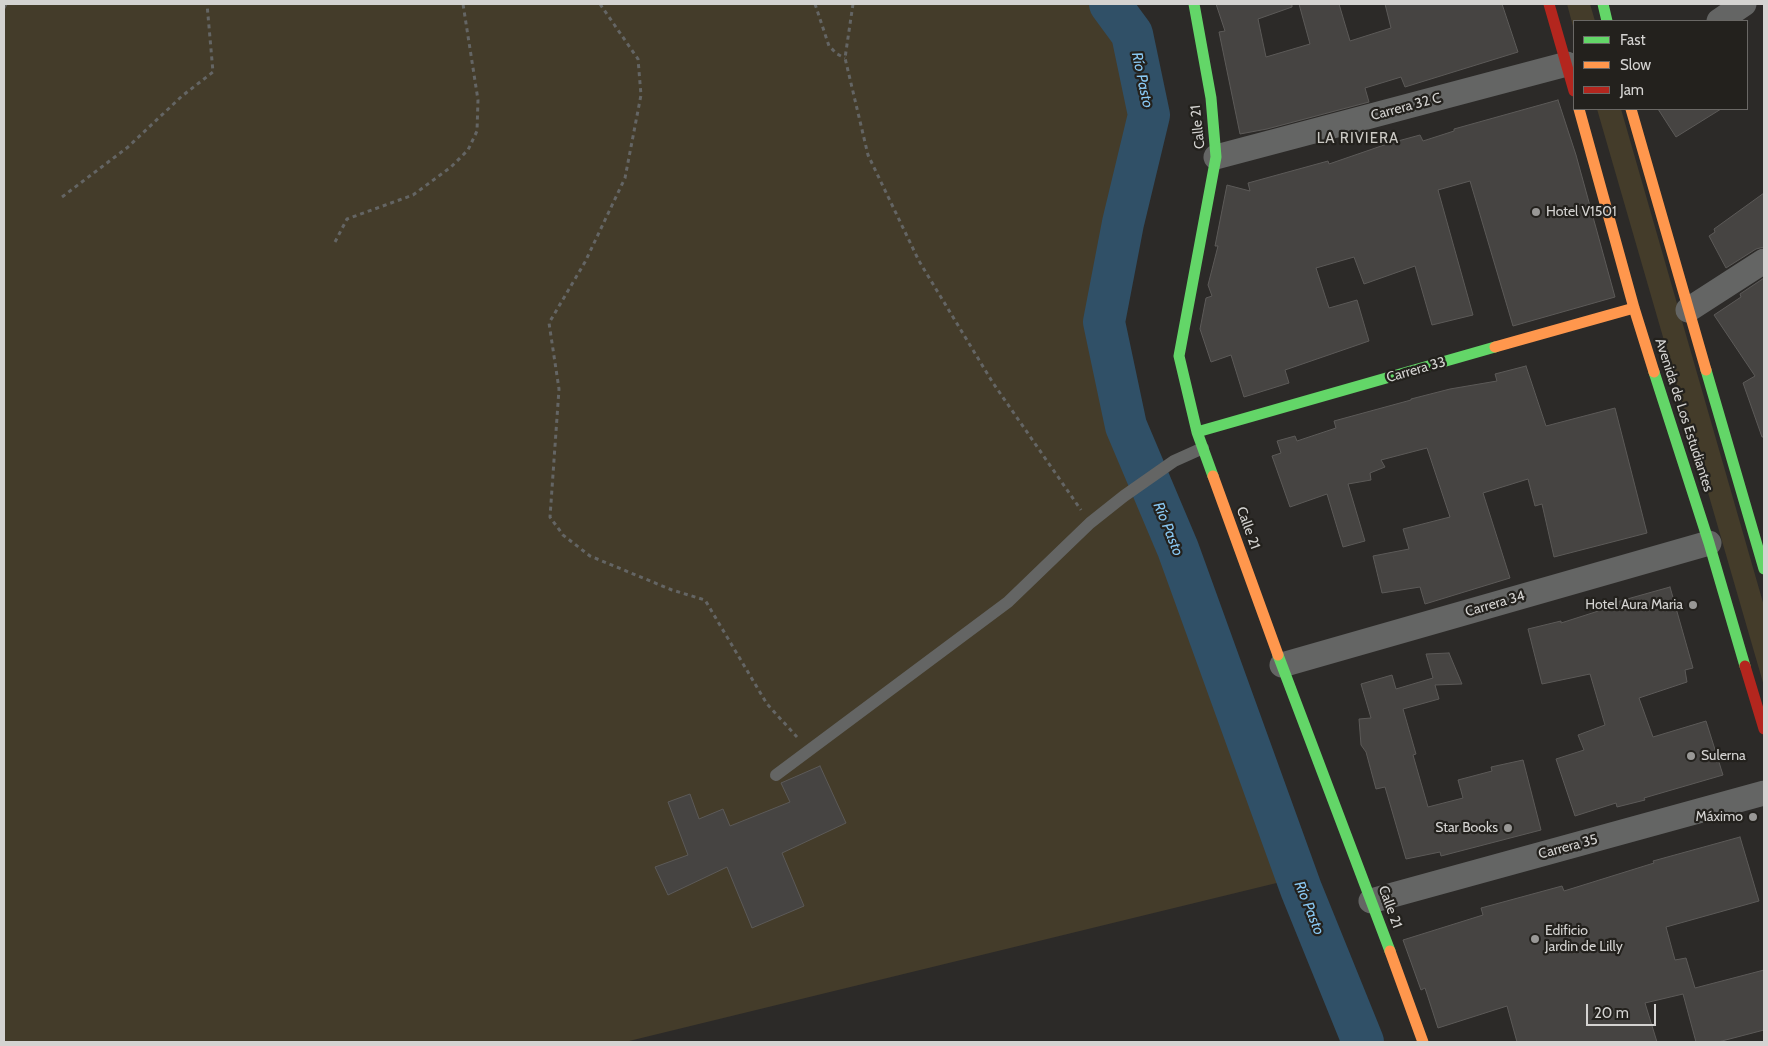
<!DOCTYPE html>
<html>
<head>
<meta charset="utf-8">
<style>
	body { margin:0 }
	#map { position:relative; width:1768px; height:1046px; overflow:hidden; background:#2c2a28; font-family:Cabin,sans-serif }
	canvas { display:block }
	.frame { position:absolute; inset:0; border:5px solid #d4d3d1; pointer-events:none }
	.legend { position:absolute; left:1573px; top:20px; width:175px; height:90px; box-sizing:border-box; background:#23211d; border:1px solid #6a6865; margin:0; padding:6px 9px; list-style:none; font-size:15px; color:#d4d3d1 }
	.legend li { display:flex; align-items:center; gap:10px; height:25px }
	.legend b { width:25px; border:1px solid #6a6865 }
	.scale { position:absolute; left:1586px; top:1004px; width:70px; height:22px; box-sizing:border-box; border:2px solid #d4d3d1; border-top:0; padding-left:6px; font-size:15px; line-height:18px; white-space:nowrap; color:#d4d3d1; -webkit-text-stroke:4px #23211d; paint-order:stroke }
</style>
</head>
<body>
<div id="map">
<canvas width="1768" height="1046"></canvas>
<div class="frame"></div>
<ul class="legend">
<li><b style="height:6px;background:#63d668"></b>Fast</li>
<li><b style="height:6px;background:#ff974d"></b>Slow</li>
<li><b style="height:6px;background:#b3261e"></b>Jam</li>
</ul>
<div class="scale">20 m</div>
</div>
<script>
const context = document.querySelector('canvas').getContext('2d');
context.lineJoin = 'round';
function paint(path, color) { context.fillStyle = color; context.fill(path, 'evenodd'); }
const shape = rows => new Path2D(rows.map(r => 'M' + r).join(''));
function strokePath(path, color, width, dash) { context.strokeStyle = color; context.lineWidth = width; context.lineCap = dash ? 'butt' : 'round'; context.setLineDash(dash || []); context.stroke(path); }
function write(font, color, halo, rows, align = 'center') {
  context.font = font + ' Cabin,sans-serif'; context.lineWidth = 4.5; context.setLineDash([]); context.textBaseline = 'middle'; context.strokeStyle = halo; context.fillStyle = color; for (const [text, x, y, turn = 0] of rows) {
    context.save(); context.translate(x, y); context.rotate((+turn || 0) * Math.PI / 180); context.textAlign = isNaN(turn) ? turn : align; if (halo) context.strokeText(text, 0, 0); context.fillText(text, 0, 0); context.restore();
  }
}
const green = shape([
	[4,4,1110,4,1132,34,1149,115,1123,223,1104,322,1126,426,1178,549,1297,878,625,1042,4,1042],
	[1567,4,1590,4,1595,21,1574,21,1574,30],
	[1597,109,1621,109,1764,606,1764,686]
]);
const river = shape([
	[1110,4,1132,34,1149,115,1123,223,1104,322,1126,426,1178,549,1301,889,1363,1042]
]);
const building = shape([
	[1216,4,1292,4,1292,7,1258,19,1266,57,1310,44,1299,4,1339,4,1350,41,1391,28,1385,4,1502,4,1518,52,1405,87,1401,77,1365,88,1369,102,1267,129,1240,134,1219,32,1225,31,1216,4],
	[1558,100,1576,155,1615,297,1513,326,1470,181,1438,190,1473,315,1432,325,1415,266,1364,284,1354,257,1316,268,1329,308,1357,300,1369,341,1285,370,1289,383,1244,397,1231,355,1211,362,1200,329,1206,298,1212,296,1208,285,1218,246,1215,246,1227,185,1250,191,1248,183,1328,161,1329,164,1387,144,1420,135,1423,141,1454,131,1454,129,1558,100],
	[1658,109,1721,109,1676,137,1658,109],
	[1764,193,1764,247,1756,249,1726,268,1709,236,1715,232,1714,229,1764,193],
	[1764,278,1764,437,1762,437,1743,383,1755,376,1714,315,1741,297,1740,294,1764,278],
	[1526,366,1546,426,1615,408,1647,533,1554,557,1542,504,1535,506,1528,479,1483,493,1510,578,1425,604,1420,587,1382,593,1373,556,1409,549,1403,529,1450,517,1427,448,1381,460,1385,467,1370,473,1371,480,1348,484,1365,541,1343,547,1327,494,1290,507,1272,456,1281,453,1277,441,1295,436,1297,441,1336,428,1334,421,1411,400,1411,399,1450,389,1497,381,1495,374,1526,366],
	[1670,587,1693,668,1685,670,1687,682,1639,698,1653,737,1706,721,1723,775,1644,798,1645,800,1617,807,1616,803,1575,816,1556,759,1584,750,1578,735,1605,725,1590,674,1542,684,1528,629,1561,621,1561,623,1614,606,1613,603,1670,587],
	[1449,653,1462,684,1435,685,1439,699,1403,709,1416,754,1413,755,1428,807,1463,798,1458,780,1492,771,1491,767,1523,760,1541,830,1441,856,1440,852,1406,859,1385,787,1376,789,1366,752,1361,745,1359,719,1371,718,1361,684,1392,675,1396,689,1433,678,1426,654,1449,653],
	[820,766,846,823,782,853,804,906,752,928,727,867,668,895,655,867,688,855,668,802,690,794,699,819,723,809,730,826,790,802,781,783,820,766],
	[1740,837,1759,901,1666,927,1675,960,1686,958,1695,988,1764,970,1764,1030,1718,1042,1696,1042,1683,994,1645,1003,1657,1042,1517,1042,1507,1006,1438,1028,1425,988,1421,990,1403,940,1483,915,1481,908,1562,886,1564,891,1654,863,1653,861,1740,837]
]);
const path = shape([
	[600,4,638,59,641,95,625,178,585,262,549,323,559,389,550,517,563,535,590,556,672,590,705,600,767,704,797,737],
	[815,4,829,46,837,54,845,58],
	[853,4,845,58,868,155,919,261,993,383,1081,510],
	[4,8,6,4],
	[62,197,128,147,182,96,213,72,207,4],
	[335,242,347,219,413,195,451,167,468,150,477,131,478,100,463,4]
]);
const lane = shape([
	[776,775,1008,602,1090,523,1124,496,1174,461,1203,448]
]);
const street = shape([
	[1719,21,1744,4],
	[1216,157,1567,64],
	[1688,310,1764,261],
	[1282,665,1709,543],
	[1371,901,1764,793]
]);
const fast = shape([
	[1194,4,1211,98,1216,157,1179,356,1197,432,1213,476],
	[1603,4,1607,21],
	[1706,370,1764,569],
	[1654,372,1709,543,1745,666],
	[1197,432,1495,347],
	[1278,655,1390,951]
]);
const slow = shape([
	[1579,109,1634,308,1654,372],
	[1631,109,1706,370],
	[1495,347,1634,308],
	[1213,476,1278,655],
	[1390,951,1423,1042]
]);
const jam = shape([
	[1549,4,1574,91],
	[1745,666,1764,729]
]);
const markers = [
	[1536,212,5,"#999896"],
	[1693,605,5,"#999896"],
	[1691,756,5,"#999896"],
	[1753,817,5,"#999896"],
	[1508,828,5,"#999896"],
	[1535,939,5,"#999896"]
];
const streetNames = [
	["Carrera 32 C",1406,107,-15],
	["Calle 21",1198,127,-96],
	["Carrera 33",1416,370,-16],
	["Avenida de Los Estudiantes",1684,415,72],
	["Calle 21",1248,528,70],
	["Carrera 34",1495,604,-16],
	["Carrera 35",1568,847,-15],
	["Calle 21",1390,907,70]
];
const poiNames = [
	["Hotel V1501",1546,212],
	["Hotel Aura Maria",1683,605,"right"],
	["Sulerna",1701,756],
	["Máximo",1743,817,"right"],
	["Star Books",1498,828,"right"],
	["Edificio",1545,931],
	["Jardin de Lilly",1545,947]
];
const waterNames = [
	["Río Pasto",1142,80,78],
	["Río Pasto",1168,529,68],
	["Río Pasto",1309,908,68]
];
const neighbourhoodNames = [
	["LA RIVIERA",1358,139]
];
paint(green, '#443c2a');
strokePath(river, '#305067', 42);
paint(building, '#464442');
strokePath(building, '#5c5a58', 1);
strokePath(path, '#646564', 3, [4, 4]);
strokePath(lane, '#646564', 12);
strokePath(street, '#646564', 25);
strokePath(fast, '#63d668', 11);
strokePath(slow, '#ff974d', 11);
strokePath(jam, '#b3261e', 11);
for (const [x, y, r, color] of markers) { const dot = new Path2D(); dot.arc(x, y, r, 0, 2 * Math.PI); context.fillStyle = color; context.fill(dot); strokePath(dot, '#23211d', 2); }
write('14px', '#d4d3d1', '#23211d', streetNames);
write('14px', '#d4d3d1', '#23211d', poiNames, 'left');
write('italic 15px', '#89c8f3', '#23211d', waterNames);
context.letterSpacing = '1px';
write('15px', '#cbc9c4', '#23211d', neighbourhoodNames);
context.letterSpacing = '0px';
</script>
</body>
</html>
